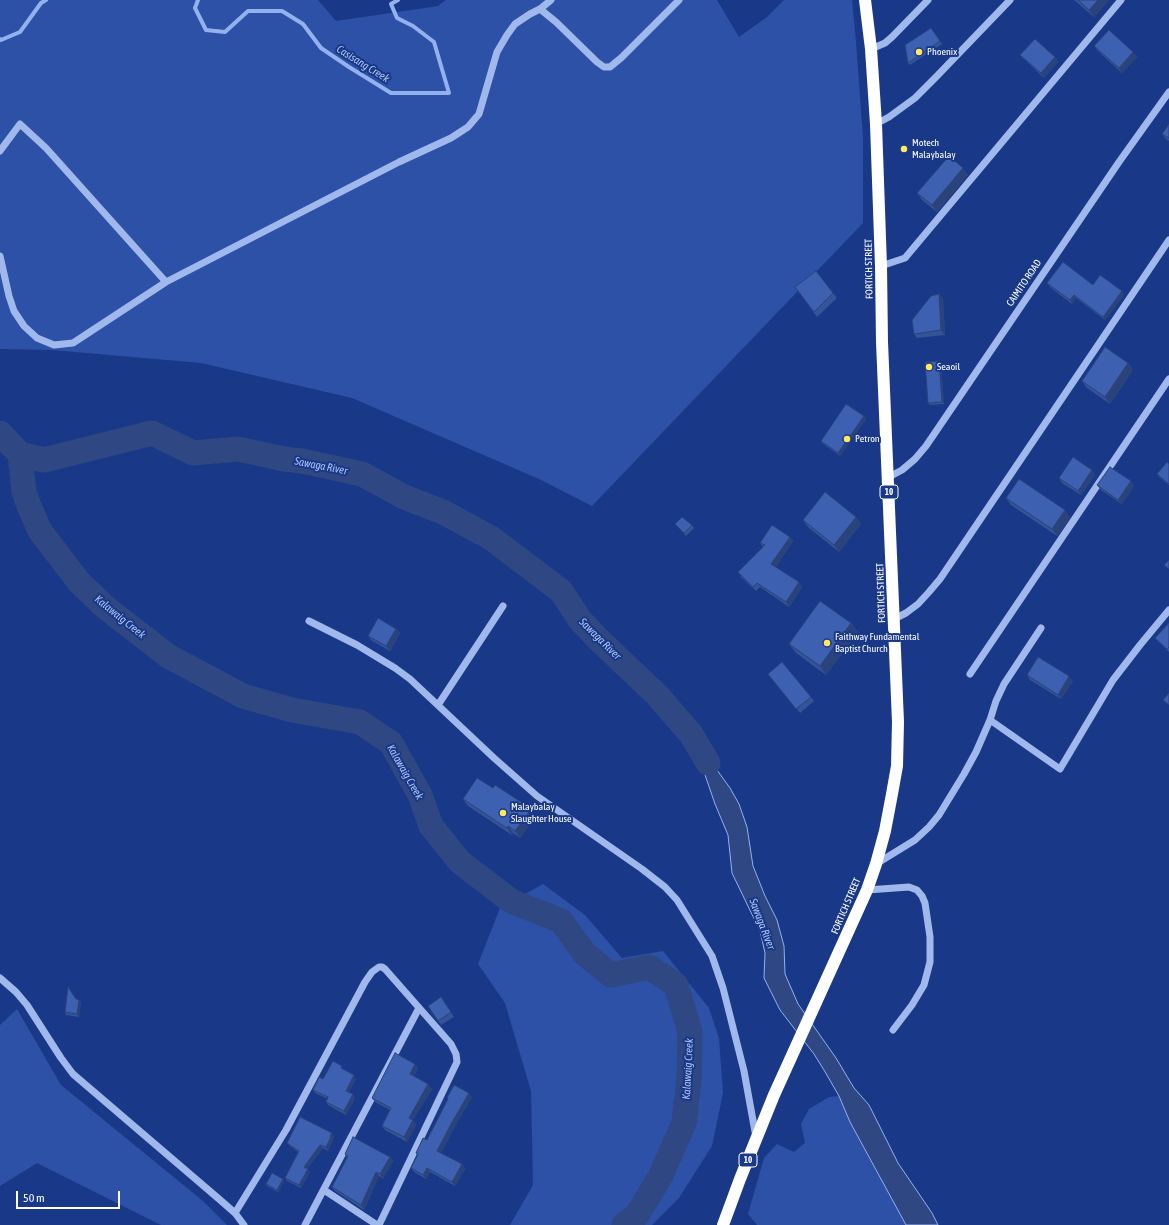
<!DOCTYPE html>
<html>
<head>
<meta charset="utf-8">
<style>
	body { margin:0 }
	#map { position:relative; width:1169px; height:1225px; overflow:hidden; background:#193988; font-family:"Asap Condensed",sans-serif }
	canvas { display:block }
	.scale { position:absolute; left:16px; top:1191px; width:104px; height:18px; box-sizing:border-box; border:2px solid #fff; border-top:0; padding-left:5px; font-size:12px; line-height:14px; white-space:nowrap; color:#fff; -webkit-text-stroke:3px #193988; paint-order:stroke }
</style>
</head>
<body>
<div id="map">
<canvas width="1169" height="1225"></canvas>
<div class="scale">50 m</div>
</div>
<script>
const context = document.querySelector('canvas').getContext('2d');
context.lineJoin = 'round';
function paint(path, color) { context.fillStyle = color; context.fill(path, 'evenodd'); }
const shape = rows => new Path2D(rows.map(r => 'M' + r).join(''));
function strokePath(path, color, width, dash) { context.strokeStyle = color; context.lineWidth = width; context.lineCap = dash ? 'butt' : 'round'; context.setLineDash(dash || []); context.stroke(path); }
function write(font, color, halo, rows, align = 'center') {
  context.font = font + ' "Asap Condensed",sans-serif'; context.lineWidth = 4; context.setLineDash([]); context.textBaseline = 'middle'; context.strokeStyle = halo; context.fillStyle = color; for (const [text, x, y, turn = 0] of rows) {
    context.save(); context.translate(x, y); context.rotate((+turn || 0) * Math.PI / 180); context.textAlign = isNaN(turn) ? turn : align; if (halo) context.strokeText(text, 0, 0); context.fillText(text, 0, 0); context.restore();
  }
}
const green = shape([
	[0,0,318,0,336,21,438,6,446,0,717,0,739,37,767,17,784,0,852,0,856,42,863,138,863,223,592,506,539,479,352,398,201,363,52,350,0,349],
	[543,884,585,915,622,958,663,951,709,1008,719,1038,723,1093,712,1146,679,1198,652,1225,510,1225,533,1185,531,1091,505,1003,478,964,500,908],
	[17,1009,61,1085,203,1201,227,1225,161,1225,37,1163,0,1186,0,1025],
	[839,1096,850,1122,906,1225,757,1225,748,1214,764,1158,777,1144,794,1152,805,1143,801,1124,809,1109,829,1097]
]);
const water = shape([
	[691,734,730,788,739,804,747,827,753,866,765,896,777,920,784,946,785,974,798,1004,836,1058,854,1088,869,1105,898,1163,932,1213,938,1225,906,1225,850,1122,839,1096,824,1070,814,1054,780,1010,764,978,765,953,760,931,732,873,728,835,715,804,691,734]
]);
const stream = shape([
	[198,0,195,8,206,30,225,32,248,11,282,11,303,24,321,48,349,67,391,93,449,93,434,42,413,26,397,18,391,4,398,0],
	[0,39,1,40,20,32,41,3,46,0]
]);
const river = shape([
	[0,433,20,454,44,460,152,433,193,453,238,449,284,459,302,461,362,474,404,497,443,512,491,538,561,591,580,620,599,640,657,695,683,725,691,734,708,763],
	[20,454,24,492,29,506,40,531,79,582,105,607,168,656,243,696,292,710,360,722,391,743,420,795,431,826,460,862,511,901,561,921,585,954,611,975,649,967,676,985,690,1032,689,1079,684,1123,660,1177,637,1215,624,1225]
]);
const minor = shape([
	[540,9,551,0],
	[871,49,885,43,892,37,928,0],
	[876,124,889,117,915,98,937,76,1010,0],
	[0,151,20,124,46,148,166,282],
	[0,256,9,296,14,311,24,326,37,338,54,345,73,343,166,282,399,162,451,138,468,127,479,114,497,52,507,35,515,24,530,14,540,9,556,22,597,62,604,67,610,67,621,58,679,0],
	[881,266,905,258,1121,0],
	[889,477,902,470,915,459,926,446,1119,162,1169,92],
	[894,619,906,613,918,604,929,592,940,579,1169,240],
	[309,621,357,645,395,668,410,679,494,758,537,796,642,869,665,887,677,900,712,956,723,988,744,1071,756,1137],
	[970,674,1169,379],
	[438,705,503,606],
	[990,720,1060,769,1113,680,1140,645,1169,610],
	[876,864,915,840,929,827,939,815,964,774,976,752,990,720,996,701,1004,684,1041,628],
	[867,890,909,887,917,890,922,896,925,903,930,937,930,962,924,985,912,1005,893,1030],
	[0,978,16,992,27,1005,61,1058,73,1074,219,1199,235,1213,244,1225],
	[324,1190,377,1225],
	[235,1213,286,1130,365,982,372,972,379,967,382,967,385,969,451,1044,456,1054,457,1062,379,1225],
	[305,1225,419,1008]
]);
const highway = shape([
	[723,1225,740,1179,774,1095,867,890,876,864,885,831,892,794,897,766,898,722,882,342,881,266,876,124,871,49,865,0]
]);
const wall = shape([
	[1074,0,1109,0,1094,17],
	[931,28,942,44,910,65,908,63],
	[1094,46,1133,52,1137,57,1122,73,1098,51],
	[1020,55,1055,57,1058,62,1044,78,1024,59],
	[1169,124,1169,141,1166,139,1162,134],
	[963,168,968,175,937,212,922,200,917,193],
	[816,271,837,298,817,317,795,287],
	[1047,283,1093,285,1122,291,1124,295,1105,320,1076,298,1072,304,1050,287],
	[943,298,945,335,917,338,914,334],
	[939,361,941,364,944,404,930,405,928,403],
	[1128,363,1133,370,1110,404,1087,388,1082,381],
	[864,416,866,419,840,456,822,443,821,441],
	[1169,464,1169,485,1159,477,1157,474],
	[1092,470,1095,475,1081,495,1062,483,1059,478],
	[1097,485,1134,486,1122,504,1101,490],
	[1006,498,1065,510,1070,518,1057,536,1011,505],
	[856,517,861,524,839,552,808,527,803,520],
	[675,524,692,525,694,528,686,536],
	[790,537,793,541,776,567,802,587,789,607,760,587,756,591,741,577,738,572,763,547,760,543],
	[851,623,858,632,826,675,796,653,789,644],
	[1169,623,1169,652,1155,638],
	[396,629,400,633,390,651,371,640,368,636],
	[768,674,811,697,814,701,800,713],
	[1027,675,1073,681,1061,699,1030,680],
	[493,788,524,804,534,819,520,838,513,833,512,835,468,806,463,799],
	[441,997,454,1017,441,1025,428,1006],
	[76,999,81,1002,79,1017,66,1015,65,1012],
	[418,1068,414,1076,428,1084,432,1089,413,1120,416,1125,407,1142,385,1130,382,1126,390,1110,375,1102,372,1098],
	[344,1070,356,1079,349,1092,355,1098,346,1115,328,1105,326,1102,328,1099,315,1093,313,1090,323,1079],
	[472,1097,454,1128,441,1153,462,1164,465,1169,455,1186,430,1172,426,1179,414,1172,411,1168,418,1155,416,1153,427,1140,448,1100,447,1098],
	[334,1136,333,1139,333,1140,328,1151,323,1148,307,1169,310,1172,301,1188,287,1181,285,1178,298,1152,290,1146,287,1143],
	[345,1154,390,1157,393,1161,383,1179,379,1176,364,1210,335,1191,332,1187,347,1158],
	[283,1179,284,1181,278,1192,267,1186,266,1184]
]);
const shadedWall = shape([
	[1098,0,1109,0,1094,17,1089,10],
	[1133,52,1137,57,1122,73,1119,68],
	[1055,57,1058,62,1044,78,1041,73],
	[963,168,968,175,937,212,932,205],
	[1122,291,1124,295,1105,320,1103,317],
	[939,294,943,298,945,335,941,330],
	[1074,295,1076,298,1072,304,1070,300],
	[939,361,941,364,944,404,942,402],
	[1128,363,1133,370,1110,404,1105,397],
	[864,416,866,419,840,456,838,453],
	[1092,470,1095,475,1081,495,1078,491],
	[1131,481,1134,486,1122,504,1118,500],
	[1065,510,1070,518,1057,536,1052,529],
	[856,517,861,524,839,552,834,545],
	[790,537,793,541,775,569,771,564],
	[799,582,802,587,789,607,786,602],
	[851,623,858,632,826,675,820,666],
	[396,629,400,633,390,651,386,646],
	[1069,676,1073,681,1061,699,1058,695],
	[524,804,528,811,522,807],
	[529,812,534,819,520,838,515,831],
	[508,826,513,833,512,835,507,828],
	[79,1000,81,1002,79,1017,77,1014],
	[415,1064,418,1068,413,1078,410,1074],
	[354,1075,356,1079,348,1094,346,1091],
	[428,1084,432,1089,413,1120,416,1125,407,1142,404,1137,409,1118],
	[469,1093,472,1097,454,1128,440,1155,437,1151,451,1124],
	[353,1094,355,1098,346,1115,344,1111],
	[332,1133,334,1136,333,1139,333,1140,328,1151,326,1147],
	[320,1145,323,1148,306,1170,304,1167],
	[390,1157,393,1161,383,1179,380,1174],
	[462,1164,465,1169,455,1186,452,1182],
	[427,1168,430,1172,426,1179,423,1175],
	[308,1169,310,1172,301,1188,299,1185],
	[376,1172,379,1176,364,1210,361,1205],
	[283,1179,284,1181,278,1192,277,1190]
]);
const building = shape([
	[1078,0,1098,0,1089,10,1078,0],
	[931,28,940,41,908,63,905,45,931,28],
	[1109,30,1133,52,1119,68,1094,46,1109,30],
	[1035,39,1055,57,1041,73,1020,55,1035,39],
	[1169,124,1169,138,1162,134,1169,124],
	[949,156,963,168,932,205,917,193,949,156],
	[1063,262,1093,285,1100,275,1122,291,1103,317,1074,295,1070,300,1047,283,1063,262],
	[816,271,833,293,814,312,795,287,816,271],
	[939,294,941,330,914,334,912,320,931,296,939,294],
	[1105,347,1128,363,1105,397,1082,381,1105,347],
	[939,361,942,402,928,403,925,362,939,361],
	[846,404,864,416,838,453,821,441,846,404],
	[1073,457,1092,470,1078,491,1059,478,1073,457],
	[1167,462,1169,464,1169,484,1157,474,1167,462],
	[1110,467,1131,481,1118,500,1097,485,1110,467],
	[1019,479,1065,510,1052,529,1006,498,1019,479],
	[825,492,856,517,834,545,803,520,825,492],
	[682,517,692,525,684,533,675,524,682,517],
	[772,525,790,537,771,564,799,582,786,602,757,583,753,587,738,572,765,545,760,543,772,525],
	[1169,560,1169,569,1164,565,1169,560],
	[820,601,851,623,820,666,789,644,820,601],
	[378,618,396,629,386,646,368,636,378,618],
	[1169,623,1169,647,1167,649,1155,638,1169,623],
	[1038,657,1069,676,1058,695,1027,675,1038,657],
	[782,662,811,697,796,709,768,674,782,662],
	[1169,693,1169,705,1163,700,1169,693],
	[477,778,493,788,495,785,524,804,522,807,529,812,515,831,508,826,507,828,463,799,477,778],
	[68,987,76,999,79,1000,77,1014,65,1012,68,987],
	[441,997,451,1012,438,1021,428,1006,441,997],
	[395,1053,415,1064,410,1074,428,1084,409,1118,413,1120,404,1137,382,1126,391,1108,372,1098,395,1053],
	[333,1061,342,1066,341,1068,354,1075,346,1091,353,1094,344,1111,326,1102,328,1097,313,1090,319,1077,323,1079,333,1061],
	[454,1085,469,1093,451,1124,437,1151,462,1164,452,1182,427,1168,423,1175,411,1168,418,1154,416,1153,423,1138,427,1140,448,1099,447,1098,454,1085],
	[300,1117,332,1133,330,1136,331,1137,326,1147,320,1145,304,1167,308,1169,299,1185,285,1178,299,1151,287,1143,300,1117],
	[353,1137,390,1157,380,1174,376,1172,361,1205,332,1187,348,1156,345,1154,353,1137],
	[272,1173,283,1179,277,1190,266,1184,272,1173]
]);
const markers = [
	[919,52,4,"#ffe85d"],
	[904,149,4,"#ffe85d"],
	[929,367,4,"#ffe85d"],
	[847,439,4,"#ffe85d"],
	[827,643,4,"#ffe85d"],
	[503,813,4,"#ffe85d"]
];
const shields = [
	[889,492,18],
	[748,1160,18]
];
const shieldNames = [
	["10",889,492],
	["10",748,1160]
];
const poiNames = [
	["Phoenix",927,52],
	["Motech",912,143],
	["Malaybalay",912,155],
	["Seaoil",937,367],
	["Petron",855,439],
	["Faithway Fundamental",835,637],
	["Baptist Church",835,649],
	["Malaybalay",511,807],
	["Slaughter House",511,819]
];
const streetNames = [
	["FORTICH STREET",869,269,-91],
	["CAIMITO ROAD",1024,283,-56],
	["FORTICH STREET",881,593,-92],
	["FORTICH STREET",846,906,-67]
];
const waterNames = [
	["Casisang Creek",363,64,32],
	["Sawaga River",321,466,11],
	["Kalawaig Creek",120,617,39],
	["Sawaga River",600,639,45],
	["Kalawaig Creek",405,772,60],
	["Sawaga River",762,924,69],
	["Kalawaig Creek",688,1069,-87]
];
paint(green, '#2c51a6');
paint(water, '#2f4782');
strokePath(water, '#94b1ef', 1);
strokePath(stream, '#94b1ef', 4);
strokePath(river, '#2f4782', 25);
strokePath(minor, '#a1b8ed', 7);
strokePath(highway, '#fff', 12);
paint(wall, '#355397');
paint(shadedWall, '#2b437b');
paint(building, '#3e60b0');
strokePath(building, '#2b437b', 1);
for (const [x, y, r, color] of markers) { const dot = new Path2D(); dot.arc(x, y, r, 0, 2 * Math.PI); context.fillStyle = color; context.fill(dot); strokePath(dot, '#193988', 1.5); }
for (const [x, y, w] of shields) { const box = new Path2D(); box.roundRect(x - w / 2, y - 7, w, 14, 3); context.fillStyle = '#193988'; context.fill(box); strokePath(box, '#fff', 1); }
write('bold 9px', '#fff', null, shieldNames);
write('10px', '#fff', '#193988', poiNames, 'left');
write('10px', '#fff', '#193988', streetNames);
write('italic 11px', '#adc3f4', '#193988', waterNames);
</script>
</body>
</html>
